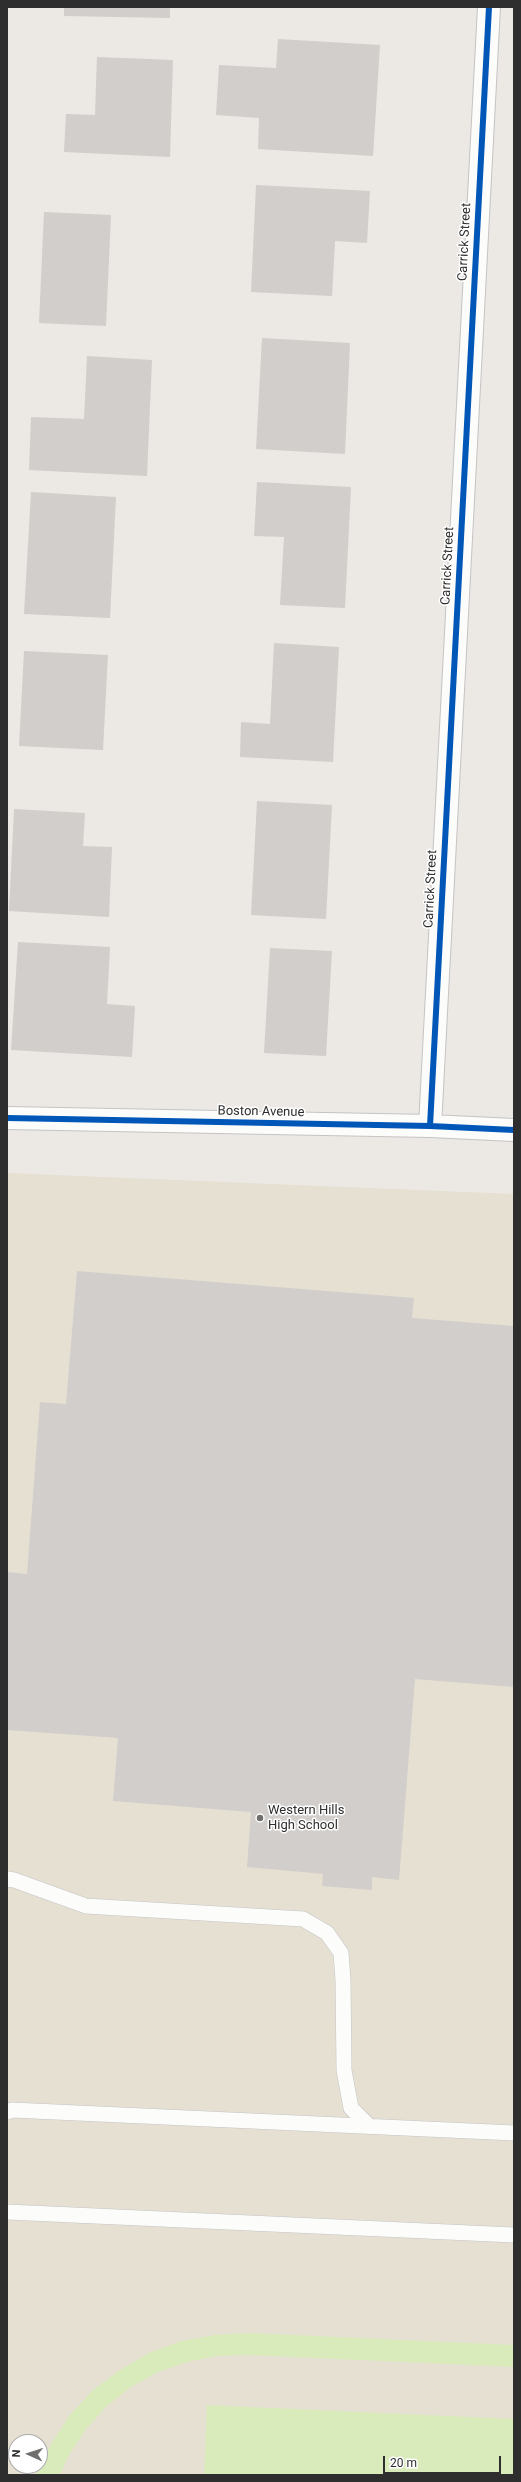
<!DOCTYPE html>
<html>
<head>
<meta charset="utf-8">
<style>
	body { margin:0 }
	#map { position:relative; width:521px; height:2482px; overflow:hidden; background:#ece8e4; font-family:Roboto,sans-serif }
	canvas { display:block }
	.frame { position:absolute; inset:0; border:8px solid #2e2e2e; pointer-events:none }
	.north { position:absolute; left:8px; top:2434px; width:40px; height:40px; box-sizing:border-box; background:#fff; border:1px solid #ababab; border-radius:50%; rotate:273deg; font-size:11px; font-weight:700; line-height:16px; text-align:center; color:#2e2e2e }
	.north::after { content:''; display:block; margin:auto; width:14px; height:18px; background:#706f6e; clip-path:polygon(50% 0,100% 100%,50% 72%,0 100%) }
	.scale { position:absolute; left:383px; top:2456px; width:118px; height:18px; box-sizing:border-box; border:2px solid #2e2e2e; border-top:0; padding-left:5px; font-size:12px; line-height:14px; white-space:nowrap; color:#2e2e2e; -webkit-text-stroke:3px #fff; paint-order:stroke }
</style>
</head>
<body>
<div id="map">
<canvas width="521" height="2482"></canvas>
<div class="frame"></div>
<div class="north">N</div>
<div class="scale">20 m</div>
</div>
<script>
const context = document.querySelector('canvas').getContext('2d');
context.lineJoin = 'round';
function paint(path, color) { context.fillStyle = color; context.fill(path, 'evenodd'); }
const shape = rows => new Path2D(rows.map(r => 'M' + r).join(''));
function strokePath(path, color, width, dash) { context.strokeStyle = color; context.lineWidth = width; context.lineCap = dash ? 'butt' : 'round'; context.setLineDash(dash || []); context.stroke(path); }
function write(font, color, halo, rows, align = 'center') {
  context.font = font + ' Roboto,sans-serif'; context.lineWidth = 3; context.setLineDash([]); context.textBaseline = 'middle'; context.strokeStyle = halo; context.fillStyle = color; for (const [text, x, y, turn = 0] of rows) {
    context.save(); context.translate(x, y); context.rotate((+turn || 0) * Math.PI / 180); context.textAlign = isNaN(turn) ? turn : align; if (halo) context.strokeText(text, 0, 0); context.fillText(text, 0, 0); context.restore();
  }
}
const education = shape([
	[7,1173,514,1194,514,2475,7,2475],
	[16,2442,40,2442,40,2466,16,2466]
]);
const pitch = shape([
	[249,2333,514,2345,514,2367,248,2355,217,2356,187,2362,158,2372,131,2387,107,2406,86,2429,69,2455,60,2475,36,2475,51,2444,69,2416,93,2390,120,2370,149,2353,181,2341,215,2335],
	[207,2405,514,2419,514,2475,204,2475]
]);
const building = shape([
	[64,7,170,7,170,18,64,16],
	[278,39,380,45,373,156,258,149,259,118,216,115,219,65,276,68],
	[97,57,173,60,170,157,64,152,66,114,95,115],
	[256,185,370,191,367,243,335,241,332,296,251,292],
	[44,212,111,215,106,326,39,323],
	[262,338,350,343,345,454,256,449],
	[87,356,152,360,147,476,29,470,31,417,84,419],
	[257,482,351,487,345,608,280,605,284,537,254,536],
	[31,492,116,497,110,618,24,614],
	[274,643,339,647,333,762,240,757,241,722,270,724],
	[24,651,108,655,103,750,19,746],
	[257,801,332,805,326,919,251,915],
	[14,809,85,813,83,846,112,847,109,917,9,911],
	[18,942,110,947,107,1004,135,1006,132,1057,11,1050],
	[270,948,332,951,326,1056,264,1053],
	[77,1271,414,1298,412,1318,514,1326,514,1687,415,1679,399,1880,372,1877,372,1890,322,1886,323,1874,247,1867,251,1812,113,1801,118,1738,7,1730,7,1572,27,1574,40,1402,66,1404]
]);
const lane = shape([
	[7,1879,14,1880,86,1906,303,1919,327,1933,341,1953,343,1980,344,2070,351,2108,369,2126],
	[7,2112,12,2110,514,2133],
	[7,2212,514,2235]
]);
const street = shape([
	[7,1118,430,1126,514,1130],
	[430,1126,489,7]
]);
const cycleway = shape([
	[7,1118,430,1126,514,1130],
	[430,1126,489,7]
]);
const markers = [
	[260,1818,4,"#706f6e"]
];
const streetNames = [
	["Carrick Street",465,242,-87],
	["Carrick Street",448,566,-87],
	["Carrick Street",431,889,-87],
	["Boston Avenue",261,1112,1]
];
const poiNames = [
	["Western Hills",268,1811],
	["High School",268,1826]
];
paint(education, '#e6e0d3');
paint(pitch, '#d9eabb');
paint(building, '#d1cecb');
strokePath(lane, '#c5c4c5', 16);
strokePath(street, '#c5c4c5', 24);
strokePath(lane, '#fcfcfb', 15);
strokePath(street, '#fcfcfb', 22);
strokePath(cycleway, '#0057b8', 6);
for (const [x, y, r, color] of markers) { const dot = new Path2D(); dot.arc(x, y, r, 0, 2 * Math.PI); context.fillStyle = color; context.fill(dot); strokePath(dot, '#fff', 1.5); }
write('13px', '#2e2e2e', '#fff', streetNames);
write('13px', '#2e2e2e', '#fff', poiNames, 'left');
</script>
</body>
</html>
